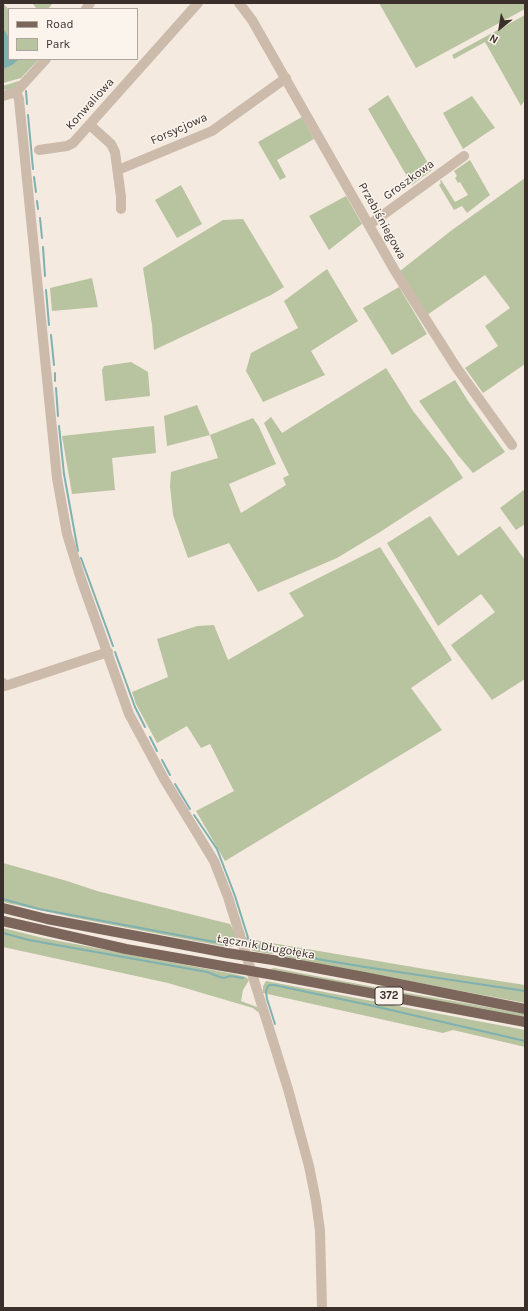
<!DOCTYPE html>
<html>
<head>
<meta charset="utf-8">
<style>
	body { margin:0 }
	#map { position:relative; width:528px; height:1311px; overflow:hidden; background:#f4eae0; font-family:Karla,sans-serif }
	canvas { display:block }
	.frame { position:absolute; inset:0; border:4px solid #3a2f2b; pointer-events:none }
	.legend { position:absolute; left:8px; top:8px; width:130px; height:52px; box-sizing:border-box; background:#fbf4ed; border:1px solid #aea59f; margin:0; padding:5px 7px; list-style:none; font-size:12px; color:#3a2f2b }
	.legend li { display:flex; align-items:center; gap:8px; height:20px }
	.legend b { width:20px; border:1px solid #aea59f }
	.north { position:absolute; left:480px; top:8px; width:40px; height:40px; -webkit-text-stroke:3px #fbf4ed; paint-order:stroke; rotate:210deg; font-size:11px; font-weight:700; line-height:16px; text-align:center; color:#3a2f2b }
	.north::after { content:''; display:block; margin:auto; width:14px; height:18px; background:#3a2f2b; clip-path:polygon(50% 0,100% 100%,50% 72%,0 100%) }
</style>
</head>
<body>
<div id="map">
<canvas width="528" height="1311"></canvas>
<div class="frame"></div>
<ul class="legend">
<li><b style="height:5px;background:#7c665c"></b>Road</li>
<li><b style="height:11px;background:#b8c39f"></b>Park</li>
</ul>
<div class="north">N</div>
</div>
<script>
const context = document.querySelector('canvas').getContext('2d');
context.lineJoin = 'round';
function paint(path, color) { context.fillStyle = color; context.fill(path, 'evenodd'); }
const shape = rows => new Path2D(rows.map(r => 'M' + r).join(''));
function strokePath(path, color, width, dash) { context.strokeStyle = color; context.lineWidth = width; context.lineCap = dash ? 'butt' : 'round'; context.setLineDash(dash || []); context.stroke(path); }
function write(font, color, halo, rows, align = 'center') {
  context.font = font + ' Karla,sans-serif'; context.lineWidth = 3; context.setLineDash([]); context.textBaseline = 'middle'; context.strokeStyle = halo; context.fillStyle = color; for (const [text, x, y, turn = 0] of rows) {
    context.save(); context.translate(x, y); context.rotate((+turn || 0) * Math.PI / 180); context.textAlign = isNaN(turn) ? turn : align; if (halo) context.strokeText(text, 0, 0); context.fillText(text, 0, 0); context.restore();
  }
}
const green = shape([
	[3,3,9,10,9,59,39,59,21,78,3,83],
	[32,3,53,3,48,9,37,9],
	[379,3,525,3,525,9,416,68],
	[525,15,525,100,521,106,485,42,454,59,452,55],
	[22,80,15,88,6,90,3,89,3,86],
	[388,95,432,170,412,185,368,109],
	[472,96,495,128,491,130,463,149,443,113],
	[302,117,314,139,277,160,286,177,280,180,258,142],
	[470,160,490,195,467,213,462,206,454,210,439,185,441,183,440,181,441,180,455,202,468,195,460,182,458,183,455,178,457,176,454,171],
	[525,178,525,364,483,393,465,368,498,346,485,326,510,308,485,275,427,315,400,271,452,230],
	[181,185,202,224,177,238,155,200],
	[346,196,362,224,329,250,309,216],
	[243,219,284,287,271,295,154,350,152,325,143,268,223,220],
	[327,269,358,321,311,351,325,375,263,402,246,371,251,353,298,328,284,301],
	[92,278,98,307,52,311,50,288],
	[399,287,427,334,392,355,363,308],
	[131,362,148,372,150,396,105,401,102,370,104,366],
	[386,368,413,411,450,458,463,478,380,532,337,558,258,592,229,543,188,558,173,515,170,486,171,472,218,458,210,435,167,446,164,416,197,405,210,435,253,418,259,427,276,464,229,484,241,513,286,485,283,478,289,475,264,423,271,417,282,433],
	[455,380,468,401,505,452,473,473,457,454,419,401],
	[154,426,156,453,112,458,115,490,72,494,62,436],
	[525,489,525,524,516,530,500,508],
	[430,516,458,556,500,526,525,560,525,679,492,700,451,645,495,612,481,594,438,626,387,543],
	[380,547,452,660,411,688,442,730,225,861,196,811,234,791,210,744,201,748,187,726,157,743,136,704,132,692,168,677,157,639,197,626,214,625,228,660,304,616,289,593],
	[3,863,67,881,97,891,230,924,234,931,237,940,234,946,227,947,71,917,3,902],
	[3,928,43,938,234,974,246,977,249,980,243,990,241,1001,257,1007,259,1013,253,1008,168,983,3,947],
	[245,937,254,940,454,974,525,985,525,1003,281,957,276,953,270,954,253,951,247,945],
	[274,968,395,991,459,1002,525,1014,525,1018,270,969],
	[266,981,525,1030,525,1047,453,1030,443,1033,263,993,263,986]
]);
const water = shape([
	[3,28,9,38,9,59,19,59,12,65,3,69]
]);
const stream = shape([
	[26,91,27,104],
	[28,115,33,169],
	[34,177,36,192],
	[37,201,38,209],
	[40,218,42,238],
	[43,247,45,276],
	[46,290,49,325],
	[51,335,54,365],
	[55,373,55,381],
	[56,388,58,416],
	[59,426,64,474,78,551],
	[81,558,113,646],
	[115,652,135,707,145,727],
	[150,737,157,751],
	[162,760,170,775],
	[175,784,190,809],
	[194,815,217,849,235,896,250,944,253,946,266,950,279,949,287,954,365,967,525,991],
	[3,899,39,909,226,944],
	[3,933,29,940,207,972,220,977,224,978,230,976,243,978],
	[275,1024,267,999,266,992,267,988,269,985,274,985,369,1005,525,1041]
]);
const minor = shape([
	[239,3,252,20,395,271,456,367,512,445],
	[86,9,90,3],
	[16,92,19,99,20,110,57,478,67,534,81,579,129,714,164,779,214,861,228,897,288,1089,309,1166,316,1201,320,1231,322,1308],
	[16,92,46,59],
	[3,96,16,92],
	[90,125,111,144,115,152,121,197,121,209],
	[39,150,67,146,73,143,198,3],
	[118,170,212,131,286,78],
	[369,225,464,156],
	[3,683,5,686,108,652]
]);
const major = shape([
	[3,908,47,919,227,953,273,960,364,977,525,1009],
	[3,921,126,949,274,975,525,1022]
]);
const shields = [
	[389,996,28]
];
const shieldNames = [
	["372",389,996]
];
const streetNames = [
	["Konwaliowa",90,104,-48],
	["Forsycjowa",179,129,-24],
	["Groszkowa",409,180,-36],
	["Przebiśniegowa",382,221,61],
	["Łącznik Długołęka",266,947,10]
];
paint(green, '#b8c39f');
paint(water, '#7fb1b1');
strokePath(stream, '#7fb1b1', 2);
strokePath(minor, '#ccbaab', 10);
strokePath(major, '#7c665c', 10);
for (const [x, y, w] of shields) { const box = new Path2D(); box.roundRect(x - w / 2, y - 9, w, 18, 3); context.fillStyle = '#fbf4ed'; context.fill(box); strokePath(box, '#3a2f2b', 1); }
write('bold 11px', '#3a2f2b', null, shieldNames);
write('12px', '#3a2f2b', '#fbf4ed', streetNames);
</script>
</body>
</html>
